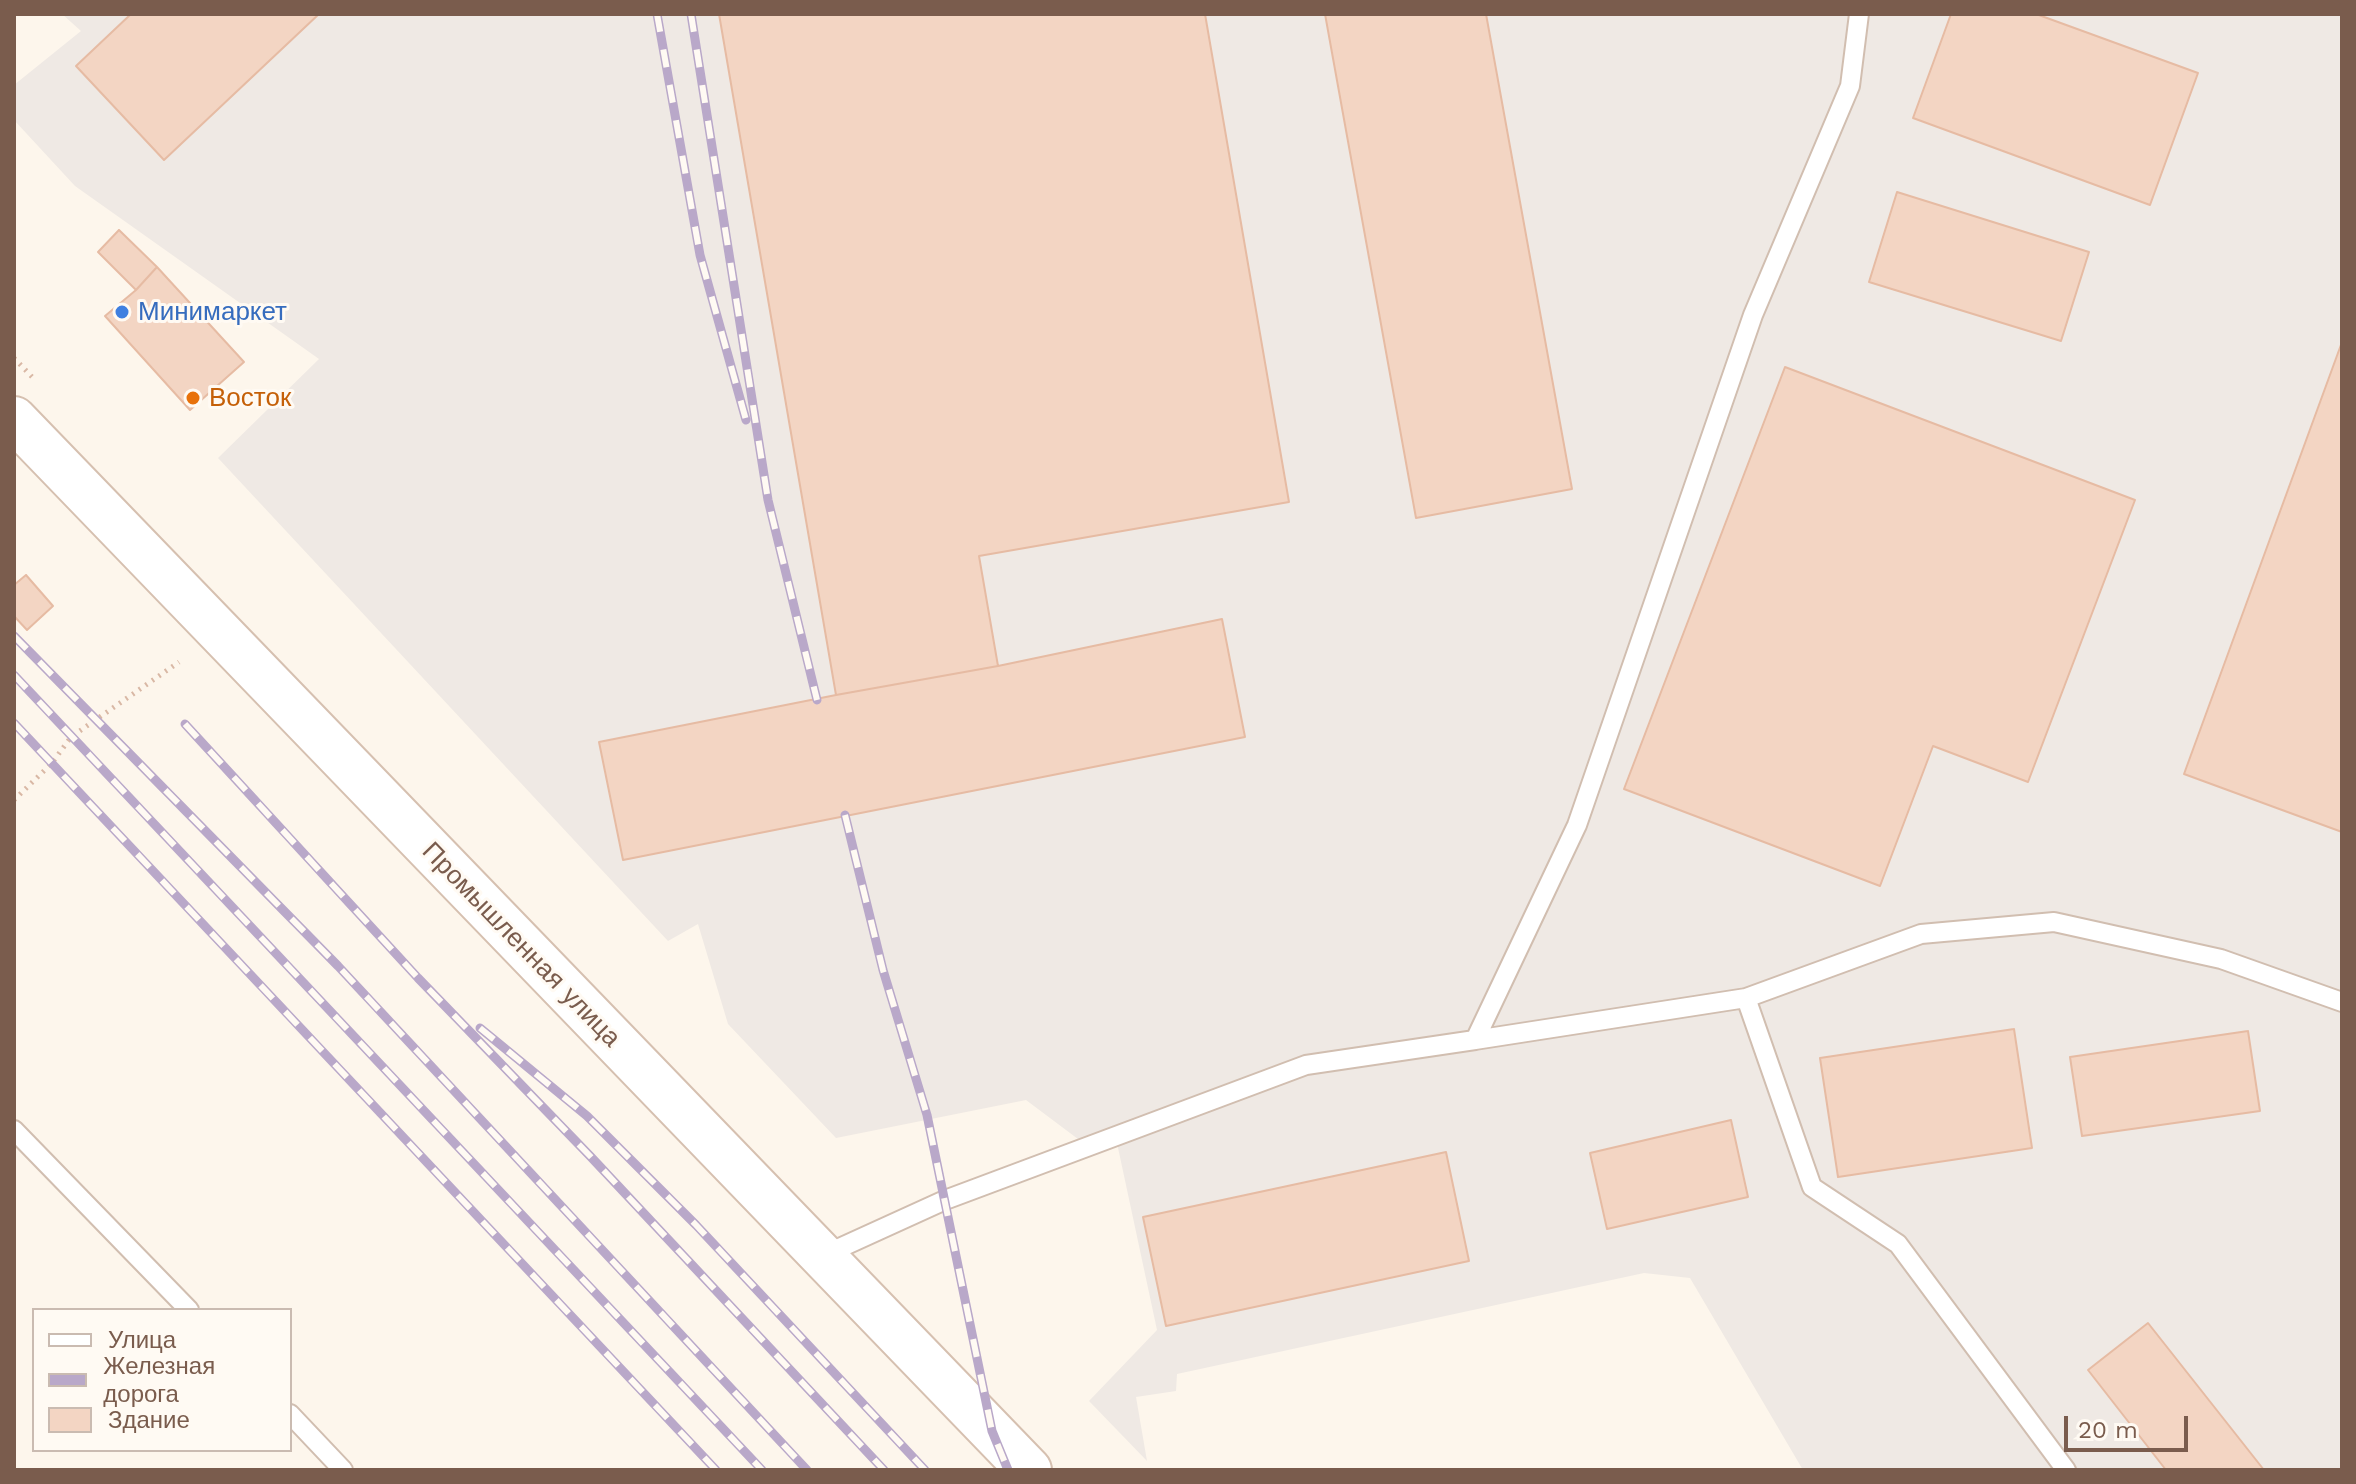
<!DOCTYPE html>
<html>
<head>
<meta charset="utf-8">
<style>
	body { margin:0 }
	#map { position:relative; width:2356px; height:1484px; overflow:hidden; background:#fdf6ec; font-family:"Work Sans",sans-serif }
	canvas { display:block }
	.frame { position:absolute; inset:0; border:16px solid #7a5c4d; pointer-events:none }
	.legend { position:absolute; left:32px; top:1308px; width:260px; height:144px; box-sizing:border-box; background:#fffaf3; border:2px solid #cabbb1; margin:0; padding:10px 14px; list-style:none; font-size:24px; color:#7a5c4d }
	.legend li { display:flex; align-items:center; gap:16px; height:40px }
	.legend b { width:40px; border:2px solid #cabbb1 }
	.scale { position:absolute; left:2064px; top:1416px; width:124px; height:36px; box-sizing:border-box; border:4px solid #7a5c4d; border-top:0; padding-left:10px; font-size:24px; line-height:28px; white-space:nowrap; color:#7a5c4d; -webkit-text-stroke:6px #fffaf3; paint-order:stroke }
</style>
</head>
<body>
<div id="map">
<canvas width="2356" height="1484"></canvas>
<div class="frame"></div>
<ul class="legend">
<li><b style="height:10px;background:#fff"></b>Улица</li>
<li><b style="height:10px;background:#b9a8c9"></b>Железная дорога</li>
<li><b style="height:22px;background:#f3d5c3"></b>Здание</li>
</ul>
<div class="scale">20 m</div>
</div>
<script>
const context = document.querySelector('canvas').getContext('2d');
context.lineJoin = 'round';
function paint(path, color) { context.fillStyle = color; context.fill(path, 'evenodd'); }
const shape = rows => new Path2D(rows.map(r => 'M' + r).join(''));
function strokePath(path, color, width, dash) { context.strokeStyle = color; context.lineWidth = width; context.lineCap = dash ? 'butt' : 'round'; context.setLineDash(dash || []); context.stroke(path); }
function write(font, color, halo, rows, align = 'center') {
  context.font = font + ' "Work Sans",sans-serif'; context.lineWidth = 6; context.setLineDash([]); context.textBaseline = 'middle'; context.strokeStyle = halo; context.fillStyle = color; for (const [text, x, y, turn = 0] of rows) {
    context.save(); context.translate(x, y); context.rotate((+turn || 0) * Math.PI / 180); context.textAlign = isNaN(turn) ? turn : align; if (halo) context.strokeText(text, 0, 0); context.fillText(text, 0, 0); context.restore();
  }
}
const industrial = shape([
	[62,14,2342,14,2342,1470,1803,1470,1690,1278,1644,1273,1177,1374,1176,1391,1136,1397,1147,1461,1089,1401,1157,1330,1117,1143,1082,1142,1026,1100,836,1138,728,1024,698,924,668,941,218,458,319,359,75,186,14,120,14,85,81,31]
]);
const building = shape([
	[131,14,319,14,164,160,76,66,131,14],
	[719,14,1205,14,1289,502,979,556,998,666,836,695,719,14],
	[1325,14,1486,14,1572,489,1416,518,1325,14],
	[1951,14,2036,14,2198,73,2150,205,1913,118,1951,14],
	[1897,192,2089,252,2061,341,1869,282,1897,192],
	[119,230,157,267,136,290,98,252,119,230],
	[157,267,244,362,190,410,105,316,136,290,157,267],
	[2342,342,2342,832,2184,774,2342,342],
	[1785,367,2135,500,2028,782,1933,746,1880,886,1624,789,1785,367],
	[26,575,53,606,27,630,14,616,14,585,26,575],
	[1222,619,1245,737,623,860,599,742,836,695,998,666,1222,619],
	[2014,1029,2032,1148,1838,1177,1820,1058,2014,1029],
	[2248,1031,2260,1111,2082,1136,2070,1057,2248,1031],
	[1731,1120,1748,1197,1607,1229,1590,1153,1731,1120],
	[1446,1152,1469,1261,1166,1326,1143,1217,1446,1152],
	[2148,1323,2264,1470,2166,1470,2088,1370,2148,1323]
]);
const path = shape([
	[14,358,34,379],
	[14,800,52,763,71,737,179,662]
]);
const lane = shape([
	[1746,998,1812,1187,1898,1244,2066,1470],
	[1475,1040,1746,998,1921,934,2054,922,2221,959,2342,1002],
	[14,1130,189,1310],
	[822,1256,945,1200,1306,1065,1475,1040,1577,825,1753,315,1850,86,1859,14],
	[290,1414,343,1470]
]);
const secondary = shape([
	[14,419,1029,1470]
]);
const rail = shape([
	[657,14,700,255,746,420],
	[691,14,768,500,817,700],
	[14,636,338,966,807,1470],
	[14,675,762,1470],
	[14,723,716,1470],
	[185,724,418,978,591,1157,884,1470],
	[845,815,883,970,927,1115,992,1431,1008,1470],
	[480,1028,587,1116,696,1225,925,1470]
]);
const markers = [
	[122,312,8,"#3f7fe0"],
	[193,398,8,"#e8710a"]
];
const shopNames = [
	["Минимаркет",138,312]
];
const foodNames = [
	["Восток",209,398]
];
const streetNames = [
	["Промышленная улица",521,945,46]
];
paint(industrial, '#efe9e4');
paint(building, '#f3d5c3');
strokePath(building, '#e6bba3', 2);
strokePath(lane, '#d1beb0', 22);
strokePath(secondary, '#d6c0b0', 48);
strokePath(path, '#d9b8a5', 5, [2, 6]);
strokePath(lane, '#fff', 18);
strokePath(secondary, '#fff', 44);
strokePath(rail, '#b9a8c9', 9);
strokePath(rail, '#fffaf3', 6, [18]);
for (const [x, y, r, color] of markers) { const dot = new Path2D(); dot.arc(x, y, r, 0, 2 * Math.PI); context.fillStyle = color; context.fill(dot); strokePath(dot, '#fffaf3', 3); }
write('26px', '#366cbe', '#fffaf3', shopNames, 'left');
write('26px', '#c56008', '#fffaf3', foodNames, 'left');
write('26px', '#7a5c4d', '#fffaf3', streetNames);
</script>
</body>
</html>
